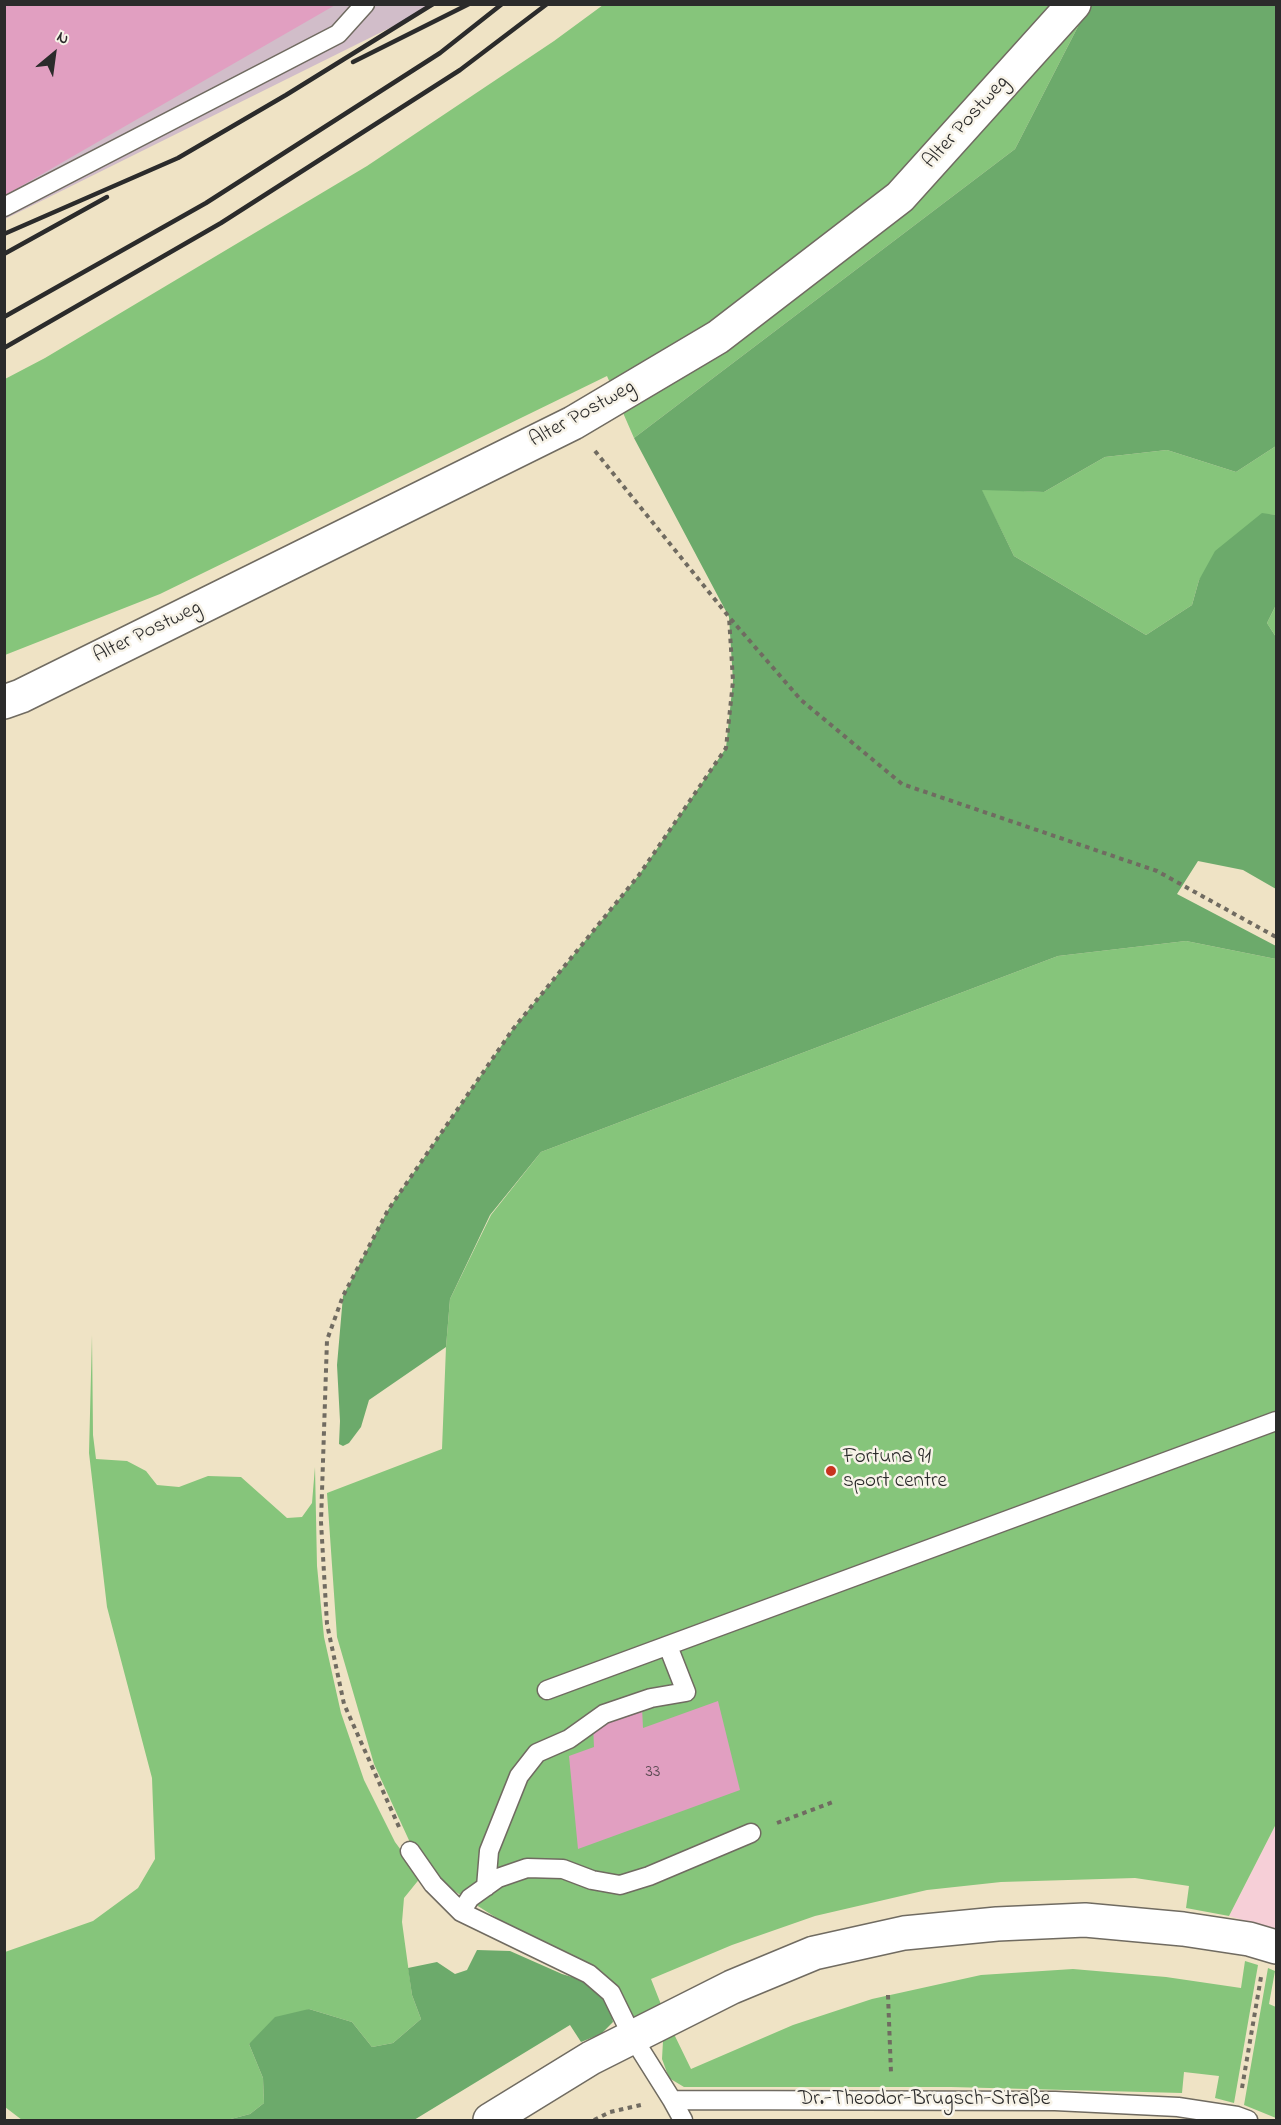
<!DOCTYPE html>
<html>
<head>
<meta charset="utf-8">
<style>
	body { margin:0 }
	#map { position:relative; width:1281px; height:2125px; overflow:hidden; background:#efe3c5; font-family:"Indie Flower",sans-serif }
	canvas { display:block }
	.frame { position:absolute; inset:0; border:6px solid #2b2b2b; pointer-events:none }
	.north { position:absolute; left:24px; top:24px; width:60px; height:60px; -webkit-text-stroke:4px #f7f3e8; paint-order:stroke; rotate:29deg; font-size:16px; font-weight:700; line-height:24px; text-align:center; color:#2b2b2b }
	.north::after { content:''; display:block; margin:auto; width:21px; height:27px; background:#2b2b2b; clip-path:polygon(50% 0,100% 100%,50% 72%,0 100%) }
</style>
</head>
<body>
<div id="map">
<canvas width="1281" height="2125"></canvas>
<div class="frame"></div>
<div class="north">N</div>
</div>
<script>
const context = document.querySelector('canvas').getContext('2d');
context.lineJoin = 'round';
function paint(path, color) { context.fillStyle = color; context.fill(path, 'evenodd'); }
const shape = rows => new Path2D(rows.map(r => 'M' + r).join(''));
function strokePath(path, color, width, dash) { context.strokeStyle = color; context.lineWidth = width; context.lineCap = dash ? 'butt' : 'round'; context.setLineDash(dash || []); context.stroke(path); }
function write(font, color, halo, rows, align = 'center') {
  context.font = font + ' "Indie Flower",sans-serif'; context.lineWidth = 5; context.setLineDash([]); context.textBaseline = 'middle'; context.strokeStyle = halo; context.fillStyle = color; for (const [text, x, y, turn = 0] of rows) {
    context.save(); context.translate(x, y); context.rotate((+turn || 0) * Math.PI / 180); context.textAlign = isNaN(turn) ? turn : align; if (halo) context.strokeText(text, 0, 0); context.fillText(text, 0, 0); context.restore();
  }
}
const built = shape([
	[1276,1824,1276,1930,1229,1916]
]);
const industrial = shape([
	[5,5,436,5,5,219]
]);
const green = shape([
	[603,5,1089,5,1015,149,634,438,607,376,160,594,5,655,5,379,45,358,367,166,554,41],
	[1276,446,1276,515,1262,514,1199,580,1192,605,1146,635,1014,556,981,489,1044,492,1105,457,1167,450,1236,472],
	[1276,605,1276,637,1267,623],
	[1186,941,1276,959,1276,1824,1229,1916,1186,1908,1189,1886,1135,1878,1001,1882,927,1890,815,1916,732,1945,651,1979,664,2012,638,2026,621,1996,592,1966,503,1922,448,1887,413,1849,374,1764,337,1637,327,1493,442,1449,446,1347,450,1299,491,1215,541,1152,1058,956],
	[92,1335,93,1435,96,1459,127,1461,146,1471,157,1485,179,1487,208,1476,241,1477,287,1518,302,1517,312,1503,315,1467,317,1566,324,1637,341,1713,364,1780,395,1842,421,1877,404,1898,402,1922,412,1995,421,2019,393,2043,372,2047,352,2022,309,2009,249,2044,263,2078,264,2103,250,2114,227,2120,22,2120,5,2107,5,1952,93,1921,138,1888,155,1859,152,1778,107,1607,89,1453],
	[1245,1961,1258,1965,1234,2103,1215,2098,1219,2076,1184,2072,1182,2093,951,2087,684,2087,669,2078,662,2059,663,2041,673,2032,691,2069,793,2025,872,1999,981,1975,1073,1969,1166,1977,1241,1988],
	[1268,1968,1275,1971,1269,2004,1276,2007,1276,2118,1244,2105]
]);
const forest = shape([
	[1089,5,1276,5,1276,446,1236,472,1167,450,1105,457,1044,492,982,490,1014,556,1146,635,1192,605,1199,580,1215,551,1262,513,1276,515,1276,605,1267,623,1276,637,1276,889,1243,870,1198,861,1177,894,1276,946,1276,959,1186,941,1058,956,541,1152,490,1215,450,1299,446,1347,369,1400,361,1427,349,1443,343,1446,339,1444,340,1421,337,1365,343,1296,388,1210,513,1029,639,875,726,748,733,681,729,617,634,438,1015,149],
	[477,1950,510,1951,562,1974,598,1985,609,2001,613,2022,601,2034,581,2042,570,2025,414,2120,227,2120,250,2114,264,2103,263,2078,249,2044,275,2017,309,2009,352,2022,372,2047,393,2043,421,2019,412,1995,408,1968,437,1962,455,1974,467,1970]
]);
const building = shape([
	[4,4,337,4,4,196],
	[718,1701,740,1790,578,1849,569,1756,594,1747,593,1725,642,1707,643,1728]
]);
const path = shape([
	[595,451,729,617,801,700,902,784,1157,871,1276,937],
	[777,1823,833,1802],
	[399,1827,344,1704,327,1624,321,1522,327,1340,343,1296,388,1210,513,1029,639,875,726,748,733,681,729,617],
	[888,1995,891,2073],
	[1242,2088,1261,1977],
	[594,2120,610,2112,641,2105]
]);
const lane = shape([
	[4,207,338,34,365,4],
	[547,1690,1276,1421],
	[410,1851,433,1884,461,1912,589,1974,611,1993,633,2038,672,2100,1055,2101,1178,2107,1237,2116,1248,2120],
	[486,1887,489,1851,519,1776,537,1753,569,1739,604,1714,651,1698,686,1692,668,1646],
	[461,1912,470,1898,498,1878,527,1868,563,1869,592,1880,620,1885,649,1876,751,1833],
	[672,2100,683,2120]
]);
const street = shape([
	[4,702,21,696,573,423,718,337,900,197,1074,4],
	[490,2120,591,2058,732,1987,814,1953,904,1933,997,1924,1085,1920,1183,1929,1249,1939,1276,1947]
]);
const rail = shape([
	[353,62,469,4],
	[4,234,178,158,286,95,433,4],
	[4,254,107,197],
	[4,317,206,203,440,53,502,4],
	[4,348,221,223,460,70,547,4]
]);
const markers = [
	[831,1471,6,"#c8321e"]
];
const numberNames = [
	["33",653,1773]
];
const streetNames = [
	["Alter Postweg",967,123,-48],
	["Alter Postweg",583,415,-29],
	["Alter Postweg",148,633,-26],
	["Dr.-Theodor-Brugsch-Straße",924,2101]
];
const poiNames = [
	["Fortuna 91",843,1459],
	["sport centre",843,1483]
];
paint(built, '#f6cfd7');
paint(industrial, '#d1bdc9');
paint(green, '#86c57b');
paint(forest, '#6caa6b');
paint(building, '#e19fc1');
strokePath(lane, '#706b61', 21);
strokePath(street, '#706b61', 36);
strokePath(path, '#706b61', 4, [4.5, 4.5]);
strokePath(lane, '#fff', 18);
strokePath(street, '#fff', 33);
strokePath(rail, '#2b2b2b', 4.5);
for (const [x, y, r, color] of markers) { const dot = new Path2D(); dot.arc(x, y, r, 0, 2 * Math.PI); context.fillStyle = color; context.fill(dot); strokePath(dot, '#f7f3e8', 2); }
write('18px', '#584850', null, numberNames);
write('21px', '#2b2b2b', '#f7f3e8', streetNames);
write('21px', '#2b2b2b', '#f7f3e8', poiNames, 'left');
</script>
</body>
</html>
